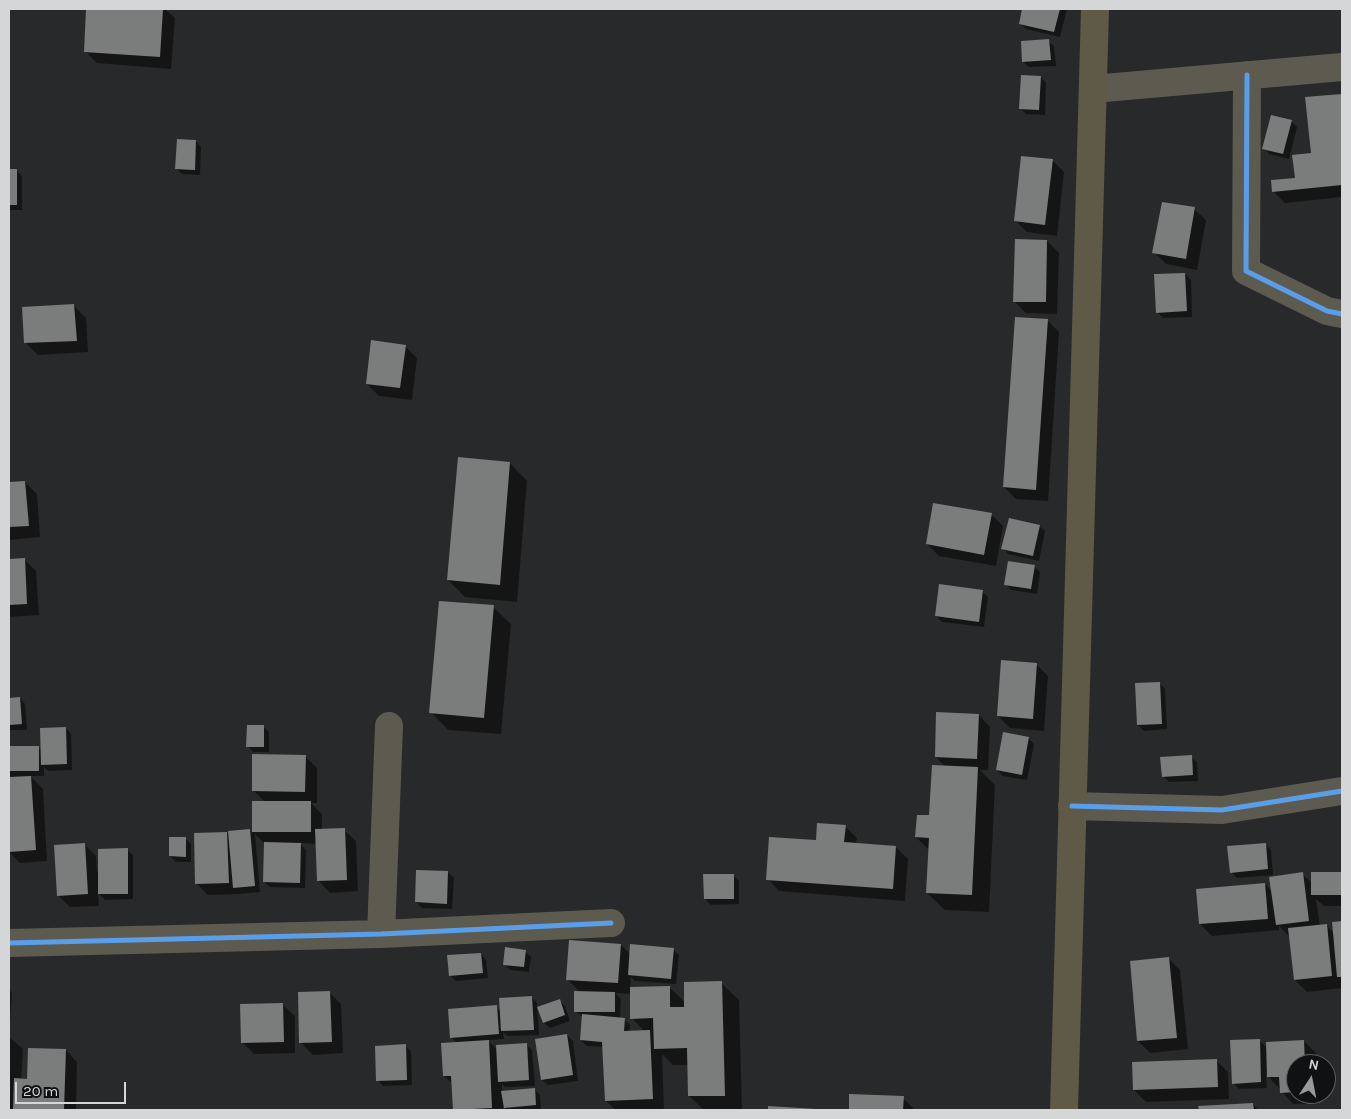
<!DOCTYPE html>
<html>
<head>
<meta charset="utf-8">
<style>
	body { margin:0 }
	#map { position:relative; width:1351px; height:1119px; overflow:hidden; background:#28292a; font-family:Karla,sans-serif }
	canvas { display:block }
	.frame { position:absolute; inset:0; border:10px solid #d5d6d7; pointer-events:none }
	.north { position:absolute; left:1286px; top:1054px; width:50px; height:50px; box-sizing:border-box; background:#101112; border:1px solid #5f6061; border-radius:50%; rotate:11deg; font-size:14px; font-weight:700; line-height:20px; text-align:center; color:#d5d6d7 }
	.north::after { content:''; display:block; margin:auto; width:18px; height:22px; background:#98999a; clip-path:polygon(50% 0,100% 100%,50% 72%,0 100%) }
	.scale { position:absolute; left:15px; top:1082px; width:111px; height:22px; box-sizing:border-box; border:2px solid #d5d6d7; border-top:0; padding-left:6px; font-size:15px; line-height:18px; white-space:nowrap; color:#d5d6d7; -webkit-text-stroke:4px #101112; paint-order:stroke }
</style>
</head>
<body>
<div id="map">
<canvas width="1351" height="1119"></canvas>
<div class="frame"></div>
<div class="north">N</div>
<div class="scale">20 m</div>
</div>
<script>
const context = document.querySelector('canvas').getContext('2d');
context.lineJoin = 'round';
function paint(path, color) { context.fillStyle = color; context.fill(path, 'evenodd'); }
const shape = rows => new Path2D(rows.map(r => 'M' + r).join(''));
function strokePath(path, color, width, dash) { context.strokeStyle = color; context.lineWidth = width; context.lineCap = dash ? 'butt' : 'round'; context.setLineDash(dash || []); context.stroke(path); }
const shadow = shape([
	[88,9,165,9,175,18,171,69,97,63,85,51],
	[1024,9,1067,9,1060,37,1026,29,1020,23],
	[1048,41,1054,46,1056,66,1029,67,1023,62],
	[1041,77,1046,83,1045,115,1026,114,1021,109],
	[1342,95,1342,197,1285,203,1273,191,1296,179,1313,154,1307,99],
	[1291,121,1297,127,1289,159,1269,154,1264,148],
	[196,141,201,147,200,175,182,174,176,168],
	[1052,160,1064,172,1057,236,1027,232,1015,220],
	[9,170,16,170,22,176,22,210,9,210],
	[1194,209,1206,220,1197,270,1166,264,1154,252],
	[1047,241,1059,253,1057,314,1026,313,1014,301],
	[1185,274,1191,280,1192,317,1163,318,1157,312],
	[74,306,86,318,88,352,38,355,26,343],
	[1047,320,1059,332,1048,501,1016,499,1004,487],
	[405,346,417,358,412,400,379,396,367,384],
	[510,463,527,481,517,602,465,597,448,580],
	[25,482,37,494,40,537,9,540,9,483],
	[991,514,1003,526,996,566,939,556,927,544],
	[1039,526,1045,531,1039,561,1008,554,1003,548],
	[24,559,36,571,39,615,9,617,9,560],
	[1034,566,1040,572,1037,594,1011,590,1006,584],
	[982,591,988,597,984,627,942,622,936,616],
	[493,607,511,624,501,734,448,730,431,712],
	[1036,664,1048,676,1044,731,1010,728,998,716],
	[1159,683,1165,689,1167,729,1144,731,1138,725],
	[20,698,25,704,27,730,9,730,9,699],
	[979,715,990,727,988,770,980,770,995,785,989,912,945,910,927,893,929,850,916,837,930,817,946,767,936,757],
	[264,727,269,732,269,752,253,752,248,746],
	[66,728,71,734,72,770,48,771,44,767,44,776,30,776,43,789,47,861,20,863,9,852,9,747,38,747,42,751],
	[1028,738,1034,744,1027,780,1003,776,997,770],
	[305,756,317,768,317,803,311,803,322,814,322,830,344,830,356,841,358,891,330,893,319,881,317,844,300,843,306,850,305,888,270,887,264,882,265,844,255,834,260,892,240,894,208,895,196,883,227,833,230,837,250,830,253,833,253,802,265,802,253,790],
	[1191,757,1197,762,1198,781,1169,782,1163,776],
	[845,826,857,838,856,844,896,847,908,859,905,901,779,891,768,879,817,841],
	[185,838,191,844,191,862,176,862,170,856],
	[84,844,96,856,97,872,127,850,133,855,133,899,105,900,98,893,99,906,70,907,58,895],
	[1265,844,1271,850,1273,875,1237,878,1231,872],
	[448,872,454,878,452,909,422,908,416,902],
	[1312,873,1342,873,1342,906,1324,906,1316,899,1320,926,1326,925,1334,933,1333,923,1342,922,1342,988,1307,992,1295,980,1289,936,1279,926,1279,930,1212,936,1200,924,1265,884,1273,892,1302,874,1312,883],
	[733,875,739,881,739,904,711,905,705,899],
	[621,945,631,955,673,949,679,955,676,984,635,981,631,977,630,988,669,987,686,1003,721,983,739,1000,742,1110,704,1110,689,1096,688,1065,673,1065,662,1054,664,1110,616,1110,606,1101,604,1047,587,1046,581,1040,583,1017,575,1011,580,992,567,979],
	[615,993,631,994,632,1018,644,1031,629,1032,630,1025,624,1019,620,1019,621,999],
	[525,951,531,957,529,972,510,970,504,964],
	[481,954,486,960,488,978,456,981,450,975],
	[1169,959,1180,970,1188,1049,1150,1053,1138,1041,1131,962],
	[9,989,12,993,9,1037,23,1049,21,1080,28,1080,66,1050,77,1062,76,1110,9,1110],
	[329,992,341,1004,343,1053,313,1055,301,1043],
	[532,997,537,1003,539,1035,508,1036,503,1032,504,1039,488,1040,497,1050,526,1044,532,1050,535,1086,505,1087,502,1084,502,1092,534,1089,540,1095,541,1110,507,1110,503,1106,503,1110,455,1110,453,1084,444,1076,457,1043,451,1037,496,1007,501,1012],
	[560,1001,565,1006,570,1021,550,1028,544,1023],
	[283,1005,295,1016,295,1053,254,1054,242,1042],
	[567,1035,573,1041,578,1081,548,1085,542,1080],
	[1259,1040,1267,1048,1304,1041,1316,1053,1316,1064,1296,1064,1296,1094,1318,1094,1318,1103,1293,1104,1266,1074,1267,1088,1239,1089,1233,1083],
	[405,1046,411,1051,412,1085,383,1086,378,1080],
	[1216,1060,1228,1072,1229,1099,1146,1102,1134,1090],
	[851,1095,903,1098,915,1110,850,1110],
	[1253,1104,1258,1110,1200,1110,1200,1108]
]);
const building = shape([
	[86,9,163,9,160,57,84,52],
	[1022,9,1060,9,1054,32,1019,24],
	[1049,39,1051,60,1022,62,1021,41],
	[1021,75,1041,76,1039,110,1019,109],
	[1342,94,1342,185,1272,192,1271,180,1295,178,1292,155,1311,153,1305,97],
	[1271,115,1292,120,1283,154,1262,149],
	[177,139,196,140,195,170,175,169],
	[1021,156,1053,159,1045,225,1014,221],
	[9,169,17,169,17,205,9,205],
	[1162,202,1195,207,1186,259,1152,253],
	[1015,239,1047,240,1046,302,1013,302],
	[1185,273,1187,311,1156,313,1154,274],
	[74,304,77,341,24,343,22,307],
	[1015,317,1048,319,1036,490,1003,487],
	[371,340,406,345,400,388,366,384],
	[458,457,510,462,500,585,447,580],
	[25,481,29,526,9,527,9,482],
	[933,503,992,513,984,555,926,544],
	[1009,518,1040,525,1033,556,1001,549],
	[25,558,27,604,9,605,9,559],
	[1008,561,1035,565,1031,589,1004,585],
	[939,584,983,590,979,622,935,616],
	[439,601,494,605,484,718,429,713],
	[1001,660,1037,663,1033,719,997,716],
	[1160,682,1162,724,1137,725,1135,683],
	[20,697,22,724,9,725,9,698],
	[936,712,979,714,977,759,935,757],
	[247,725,264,725,264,747,246,747],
	[66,727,67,764,41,765,40,728],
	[1003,732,1029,737,1022,775,996,770],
	[9,746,39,746,39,771,9,771],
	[252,754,306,755,305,792,252,791],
	[1192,755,1193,775,1162,777,1160,757],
	[932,765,978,767,972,895,926,893,929,838,915,837,917,815,929,815],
	[31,776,36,850,9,852,9,777],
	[252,801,311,801,311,832,252,832],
	[817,823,846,825,844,842,896,846,893,889,766,880,769,837,816,840],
	[345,828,347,880,317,881,315,829],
	[250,829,255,886,233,888,228,831],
	[227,832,229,883,195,884,194,833],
	[169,837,186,837,186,857,169,856],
	[264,842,301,843,300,883,263,882],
	[85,843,88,894,57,896,54,845],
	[1266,843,1268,869,1230,873,1227,846],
	[128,848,128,894,98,894,98,849],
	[416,870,448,871,447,904,415,902],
	[1303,872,1309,921,1276,925,1269,877],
	[1311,872,1342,872,1342,895,1311,895],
	[703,874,734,874,734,899,704,899],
	[1265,883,1268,919,1199,924,1196,889],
	[1342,921,1342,977,1337,977,1332,922],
	[1327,924,1332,976,1294,980,1288,928],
	[569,940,621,944,618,983,566,980],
	[630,944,674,948,671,979,628,975],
	[505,947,526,950,524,967,503,965],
	[481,953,483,973,449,976,447,955],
	[1169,957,1177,1038,1137,1041,1130,961],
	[722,981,725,1096,688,1096,687,1048,654,1049,653,1018,630,1019,630,987,670,986,670,1007,684,1007,684,982],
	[330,991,332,1042,299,1043,298,992],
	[574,991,615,992,615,1012,574,1012],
	[532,996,534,1030,501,1031,499,998],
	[560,999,565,1015,543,1023,537,1007],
	[283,1003,284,1042,241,1043,240,1004],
	[497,1005,499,1034,450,1038,448,1009],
	[582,1014,625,1018,624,1031,650,1030,653,1099,605,1101,602,1042,580,1040],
	[567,1034,573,1075,541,1080,535,1039],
	[1260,1039,1261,1082,1232,1084,1230,1040],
	[489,1040,492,1108,453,1110,451,1076,443,1076,441,1043],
	[1304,1040,1305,1064,1296,1064,1296,1092,1280,1093,1279,1077,1267,1077,1266,1042],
	[527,1043,529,1080,498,1082,496,1045],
	[406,1044,407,1080,376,1081,375,1046],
	[28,1048,66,1049,64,1110,13,1110,14,1078,27,1079],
	[1217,1059,1218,1087,1133,1090,1132,1062],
	[535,1088,536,1105,504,1108,501,1091],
	[849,1094,904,1096,903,1110,849,1110],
	[1253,1103,1254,1110,1199,1110,1198,1106],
	[768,1106,816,1109,816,1110,768,1110]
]);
const minor = shape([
	[1247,75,1246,271,1327,311,1342,314],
	[1093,89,1342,67],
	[1072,806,1222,810,1342,791],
	[381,934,389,726],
	[9,943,381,934,611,923]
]);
const major = shape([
	[1064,1110,1095,9]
]);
const cycleway = shape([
	[1247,75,1246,271,1327,311,1342,314],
	[1072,806,1222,810,1342,791],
	[9,943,381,934,611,923]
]);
paint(shadow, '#0007');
paint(building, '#7b7c7c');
strokePath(minor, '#5d5b50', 28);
strokePath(major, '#5f5947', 28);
strokePath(cycleway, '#5a9eea', 5);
</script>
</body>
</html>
